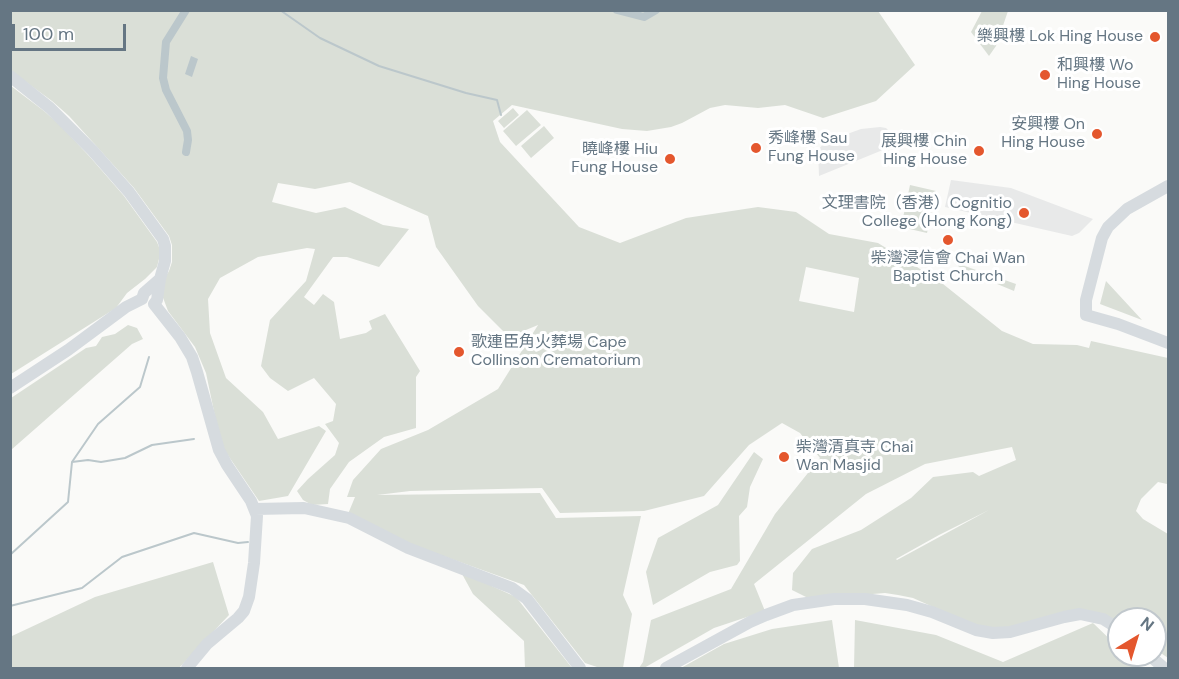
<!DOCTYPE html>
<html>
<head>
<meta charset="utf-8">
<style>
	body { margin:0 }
	#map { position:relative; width:1179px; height:679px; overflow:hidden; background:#fafaf8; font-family:"DM Sans",sans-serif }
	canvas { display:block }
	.frame { position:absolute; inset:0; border:12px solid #657683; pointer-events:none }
	.north { position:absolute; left:1107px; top:607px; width:60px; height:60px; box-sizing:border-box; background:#fff; border:2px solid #c1c8cd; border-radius:50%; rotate:38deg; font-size:16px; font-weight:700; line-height:24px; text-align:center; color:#657683 }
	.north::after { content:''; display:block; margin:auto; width:21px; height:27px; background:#e4572e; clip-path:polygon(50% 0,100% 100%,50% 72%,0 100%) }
	.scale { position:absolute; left:12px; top:24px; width:114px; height:27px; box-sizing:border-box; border:3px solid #657683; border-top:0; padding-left:8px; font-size:18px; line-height:21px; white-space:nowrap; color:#657683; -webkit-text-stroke:4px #fff; paint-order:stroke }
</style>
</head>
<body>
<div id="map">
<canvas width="1179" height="679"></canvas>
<div class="frame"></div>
<div class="north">N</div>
<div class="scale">100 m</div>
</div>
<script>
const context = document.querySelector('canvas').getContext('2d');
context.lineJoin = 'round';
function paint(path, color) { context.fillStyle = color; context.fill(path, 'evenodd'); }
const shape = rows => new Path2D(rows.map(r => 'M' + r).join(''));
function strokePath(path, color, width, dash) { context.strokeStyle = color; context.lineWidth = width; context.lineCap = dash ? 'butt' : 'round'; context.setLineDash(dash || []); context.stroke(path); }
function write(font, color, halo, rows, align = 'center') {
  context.font = font + ' "DM Sans","Noto Sans TC",sans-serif'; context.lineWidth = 6; context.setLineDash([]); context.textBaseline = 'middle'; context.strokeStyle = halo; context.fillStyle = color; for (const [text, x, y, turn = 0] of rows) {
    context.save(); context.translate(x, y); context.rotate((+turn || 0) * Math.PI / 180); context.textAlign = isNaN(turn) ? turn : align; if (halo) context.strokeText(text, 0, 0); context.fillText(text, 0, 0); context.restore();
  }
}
const built = shape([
	[880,127,886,128,891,133,895,138,895,145,819,176,818,150,825,142,861,129],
	[951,180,1011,188,1093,219,1079,233,1072,236,945,207]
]);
const green = shape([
	[11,11,878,11,915,65,876,101,823,118,785,105,758,108,725,105,710,108,682,123,671,127,647,131,622,129,512,105,493,121,500,142,579,227,620,243,686,218,758,207,796,212,829,234,878,243,938,280,1002,331,1033,344,1077,345,1089,348,1091,341,1168,358,1168,480,1167,484,1158,482,1141,499,1136,511,1143,519,1168,534,1168,658,1155,649,1155,619,1119,619,1119,623,1081,610,1014,628,978,627,913,598,898,595,885,593,810,599,792,590,793,573,812,549,861,530,911,498,933,477,973,472,979,476,1016,460,1012,447,925,464,866,494,754,584,765,611,714,628,644,668,639,668,643,662,651,620,731,589,775,514,820,458,800,433,782,423,749,445,704,496,644,511,560,513,542,488,410,491,377,495,540,493,556,518,641,516,623,595,632,614,623,668,600,668,585,663,524,585,407,543,348,514,355,497,347,497,353,480,381,449,428,430,498,389,538,325,509,337,478,306,436,247,428,216,350,182,315,189,278,183,272,202,316,213,345,207,383,225,409,229,379,267,347,257,333,257,304,297,314,305,323,294,334,302,340,339,366,333,372,329,369,321,385,314,420,371,416,377,416,428,384,437,349,462,330,489,328,504,312,505,303,500,297,491,308,479,335,455,339,443,325,424,333,421,336,404,314,378,288,391,270,378,261,366,270,320,306,281,315,249,307,248,258,257,220,278,208,299,210,333,226,378,263,412,278,439,319,426,326,431,288,496,259,501,221,445,206,373,195,347,168,311,159,287,169,271,172,262,172,245,169,236,134,188,99,149,69,116,52,101,11,71],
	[806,267,859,278,854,312,799,301],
	[989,510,897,560,896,559,939,535],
	[982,11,1008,11,996,46,989,56,971,32],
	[11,86,44,111,60,125,90,157,124,196,157,242,159,247,159,259,157,267,145,279,127,293,116,308,11,374],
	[513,108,519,115,504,128,498,121],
	[527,110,541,125,516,146,503,131],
	[544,126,554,138,531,158,521,146],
	[910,185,936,191,927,233,901,227],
	[959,264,1016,284,1014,291,973,274,958,266],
	[1106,281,1142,320,1100,304],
	[128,325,137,328,143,339,132,344,11,450,11,398,86,348,96,346,102,337,115,334],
	[754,452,763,459,750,487,747,507,739,516,740,561,737,565,710,572,653,605,646,572,658,538,718,505],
	[213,562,229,615,179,668,11,668,11,639,12,636,95,597],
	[461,572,516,597,572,668,525,668,524,641,473,594],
	[832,620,839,668,681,668,724,644,772,629],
	[855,620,936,635,1003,662,1093,623,1119,648,1119,655,1127,655,1141,668,854,668]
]);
const water = shape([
	[191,56,198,59,192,77,185,74]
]);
const stream = shape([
	[280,10,320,38,379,66,466,93,497,100,501,115],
	[72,462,88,460,101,462,125,458,152,445,194,439],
	[10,573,11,554,68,502,72,462,98,424,140,387,149,357],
	[10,606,82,588,122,557,194,533,238,543,248,542]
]);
const canal = shape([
	[617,10,644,17,656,10],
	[186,152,188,140,187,131,166,90,163,78,166,42,186,10]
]);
const secondary = shape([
	[10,76,50,108,93,151,129,192,163,239,165,246,165,261,160,279,157,300,154,304],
	[1168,186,1127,209,1108,227,1102,238,1086,300,1086,315,1118,324,1168,343],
	[142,299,144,293,160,279],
	[154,304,180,337,192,357,197,372,219,450,227,465,251,501,257,516,254,563,249,597,244,611,238,618,207,644,187,668],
	[10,388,68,350,126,307,142,299],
	[255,509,304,508,349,518,408,548,512,588,527,599,580,668],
	[1149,655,1164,668],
	[666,668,750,622,766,615,793,605,834,599,865,599,907,605,932,612,976,630,993,633,1010,632,1064,617,1080,614,1103,619,1119,629]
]);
const markers = [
	[1155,37,6,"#e4572e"],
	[1045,75,6,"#e4572e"],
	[1097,134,6,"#e4572e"],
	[756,148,6,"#e4572e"],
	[979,151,6,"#e4572e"],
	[670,159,6,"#e4572e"],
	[1024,213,6,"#e4572e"],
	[948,240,6,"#e4572e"],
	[459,352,6,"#e4572e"],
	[784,457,6,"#e4572e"]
];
const poiNames = [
	["樂興樓 Lok Hing House",1143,37],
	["和興樓 Wo",1057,66,"left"],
	["Hing House",1057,84,"left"],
	["安興樓 On",1085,125],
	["Hing House",1085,143],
	["秀峰樓 Sau",768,139,"left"],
	["Fung House",768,157,"left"],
	["展興樓 Chin",967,142],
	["Hing House",967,160],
	["曉峰樓 Hiu",658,150],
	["Fung House",658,168],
	["文理書院（香港）Cognitio",1012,204],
	["College (Hong Kong)",1012,222],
	["柴灣浸信會 Chai Wan",948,259,"center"],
	["Baptist Church",948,277,"center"],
	["歌連臣角火葬場 Cape",471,343,"left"],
	["Collinson Crematorium",471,361,"left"],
	["柴灣清真寺 Chai",796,448,"left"],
	["Wan Masjid",796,466,"left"]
];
paint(built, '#e8e9e9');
paint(green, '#dadfd7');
paint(water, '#bbc7cb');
strokePath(stream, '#bbc7cb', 2);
strokePath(canal, '#bbc7cb', 8);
strokePath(secondary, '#d6dbdf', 12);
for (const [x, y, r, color] of markers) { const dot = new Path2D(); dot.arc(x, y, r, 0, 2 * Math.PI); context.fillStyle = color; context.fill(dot); strokePath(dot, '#fff', 2); }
write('16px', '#657683', '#fff', poiNames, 'right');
</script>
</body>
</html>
